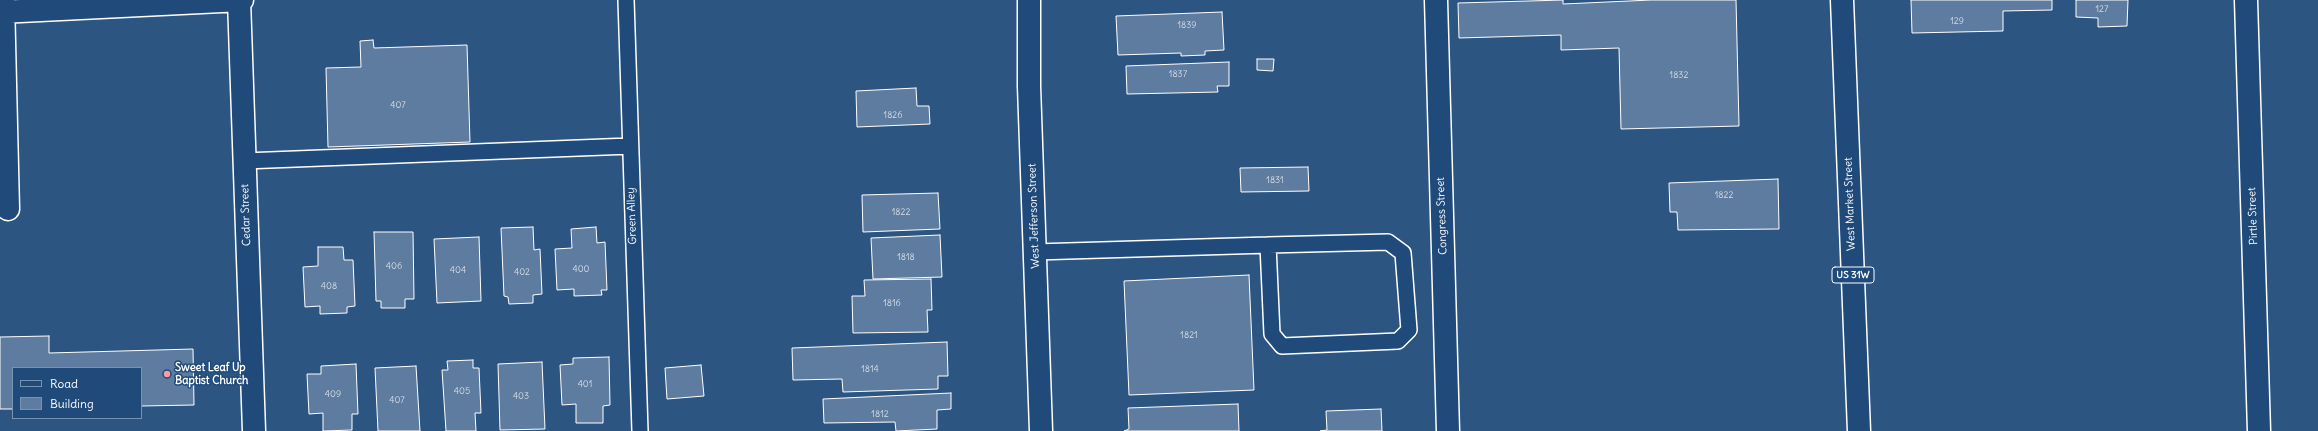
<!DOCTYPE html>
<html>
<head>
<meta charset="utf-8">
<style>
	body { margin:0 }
	#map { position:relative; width:2318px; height:431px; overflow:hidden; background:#2c5582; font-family:Delius,sans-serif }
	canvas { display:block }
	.legend { position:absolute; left:12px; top:367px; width:130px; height:52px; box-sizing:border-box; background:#1f4a7a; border:1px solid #7992af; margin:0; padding:5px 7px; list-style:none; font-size:12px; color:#fff }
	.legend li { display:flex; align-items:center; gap:8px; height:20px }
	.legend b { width:20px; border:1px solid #7992af }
</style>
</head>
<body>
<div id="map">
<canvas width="2318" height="431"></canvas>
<ul class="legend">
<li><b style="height:5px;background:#1f4a7a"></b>Road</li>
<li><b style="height:11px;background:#5e7c9f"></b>Building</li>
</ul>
</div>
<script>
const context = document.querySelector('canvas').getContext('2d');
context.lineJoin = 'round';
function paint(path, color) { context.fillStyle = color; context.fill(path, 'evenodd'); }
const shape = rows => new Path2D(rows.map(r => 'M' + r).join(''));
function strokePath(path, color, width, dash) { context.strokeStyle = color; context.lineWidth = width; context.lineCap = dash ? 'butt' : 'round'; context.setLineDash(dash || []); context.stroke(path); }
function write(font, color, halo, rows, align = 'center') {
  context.font = font + ' Delius,sans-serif'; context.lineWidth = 3; context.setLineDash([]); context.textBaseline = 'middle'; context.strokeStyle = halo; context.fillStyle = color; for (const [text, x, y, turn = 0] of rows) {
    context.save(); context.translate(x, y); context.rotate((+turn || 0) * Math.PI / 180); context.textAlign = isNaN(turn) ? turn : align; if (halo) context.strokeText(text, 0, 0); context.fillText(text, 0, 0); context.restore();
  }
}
const building = shape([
	[1563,0,1563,4,1651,0,1736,0,1739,126,1621,129,1619,48,1561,50,1561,35,1459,38,1458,3,1563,0],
	[1911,0,2052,0,2052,10,2003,11,2003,31,1912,33,1911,0],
	[2076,0,2128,0,2127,26,2098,27,2098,18,2076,17,2076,0],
	[1222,12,1224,50,1205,51,1205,55,1181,56,1181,53,1118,55,1116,16,1222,12],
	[373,40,374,48,467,45,470,142,328,147,326,68,361,67,360,41,373,40],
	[1257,59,1274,59,1273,71,1257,70,1257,59],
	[1229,62,1229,86,1217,86,1218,92,1127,94,1126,66,1229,62],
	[916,88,917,106,929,106,930,124,857,127,856,91,916,88],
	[1308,167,1309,191,1241,192,1240,168,1308,167],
	[1778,179,1779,229,1678,230,1677,212,1670,212,1669,183,1778,179],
	[938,193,940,229,863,232,862,195,938,193],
	[533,227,534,250,540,249,542,294,533,295,533,303,509,304,508,297,504,296,501,228,533,227],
	[596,227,597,243,605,242,607,290,601,290,602,295,574,296,574,289,557,290,555,249,572,248,571,229,596,227],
	[374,232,413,232,414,299,405,299,405,308,381,308,381,301,376,301,374,232],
	[940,235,942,277,873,279,871,238,940,235],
	[479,237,481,301,437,303,434,239,479,237],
	[318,247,343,247,344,260,353,260,355,306,347,307,347,313,320,314,320,306,305,307,303,267,318,266,318,247],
	[1249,275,1254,390,1129,395,1124,281,1249,275],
	[931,279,932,310,927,310,928,332,853,333,852,296,865,296,864,280,931,279],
	[49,336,49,353,193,349,194,405,141,406,141,368,13,368,13,409,0,409,0,337,49,336],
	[947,342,948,376,938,376,938,389,843,392,842,379,793,380,792,348,947,342],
	[609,357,610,405,603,406,603,423,576,423,576,404,562,405,560,365,573,364,573,358,609,357],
	[473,360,473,368,479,368,481,413,475,413,476,431,446,431,442,370,448,370,447,361,473,360],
	[542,362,545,429,500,430,498,364,542,362],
	[356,364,358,414,352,414,352,430,323,431,323,413,309,414,307,374,321,374,321,366,356,364],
	[701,365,704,396,667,399,665,368,701,365],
	[416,366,420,431,378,431,375,368,416,366],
	[951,393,951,409,937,410,937,429,896,431,895,422,824,423,823,399,951,393],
	[1238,404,1239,431,1124,431,1129,429,1128,408,1238,404],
	[1381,409,1382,431,1320,431,1327,430,1326,411,1381,409]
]);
const lane = shape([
	[626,0,640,431],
	[244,161,630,146],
	[1035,252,1268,245,1388,242,1403,253,1409,330,1398,341,1282,346,1272,334,1268,245]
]);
const street = shape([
	[3,0,8,209],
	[239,0,254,431],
	[1436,0,1448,431],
	[2246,0,2259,431],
	[0,12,242,0]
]);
const secondary = shape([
	[1029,0,1029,86,1041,431]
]);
const primary = shape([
	[1842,0,1859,431]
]);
const markers = [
	[167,374,4,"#ff9aa2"]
];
const numberNames = [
	["127",2102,9],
	["129",1957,21],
	["1839",1187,25],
	["1837",1178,74],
	["1832",1679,75],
	["407",398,105],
	["1826",893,115],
	["1831",1275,180],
	["1822",1724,195],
	["1822",901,212],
	["1818",906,257],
	["406",394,266],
	["400",581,269],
	["404",458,270],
	["402",522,272],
	["408",329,286],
	["1816",892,303],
	["1821",1189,335],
	["1814",870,369],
	["401",585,384],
	["405",462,391],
	["409",333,394],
	["403",521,396],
	["407",397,400],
	["1812",880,414]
];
const shields = [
	[1853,275,42]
];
const shieldNames = [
	["US 31W",1853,275]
];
const streetNames = [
	["West Market Street",1850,204,-92],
	["Cedar Street",246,215,-92],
	["Green Alley",632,216,-92],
	["West Jefferson Street",1034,216,-92],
	["Congress Street",1442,216,-92],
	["Pirtle Street",2253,216,-92]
];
const poiNames = [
	["Sweet Leaf Up",175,368],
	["Baptist Church",175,381]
];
paint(building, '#5e7c9f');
strokePath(building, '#fff', 1);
strokePath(lane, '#fff', 18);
strokePath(street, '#fff', 25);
strokePath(secondary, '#fff', 25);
strokePath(primary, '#fff', 25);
strokePath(lane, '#1f4a7a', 15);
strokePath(street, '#1f4a7a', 22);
strokePath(secondary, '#1f4a7a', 22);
strokePath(primary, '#1f4a7a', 22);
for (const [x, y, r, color] of markers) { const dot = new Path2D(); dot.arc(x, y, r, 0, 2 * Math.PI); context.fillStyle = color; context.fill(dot); strokePath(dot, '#1f4a7a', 1.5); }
write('9px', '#d7dee7', null, numberNames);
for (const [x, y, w] of shields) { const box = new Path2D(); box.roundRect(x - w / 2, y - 8, w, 16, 3); context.fillStyle = '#1f4a7a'; context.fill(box); strokePath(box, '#fff', 1); }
write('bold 10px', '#fff', null, shieldNames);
write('11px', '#fff', '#1f4a7a', streetNames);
write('bold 11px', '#fff', '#1f4a7a', poiNames, 'left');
</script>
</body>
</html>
